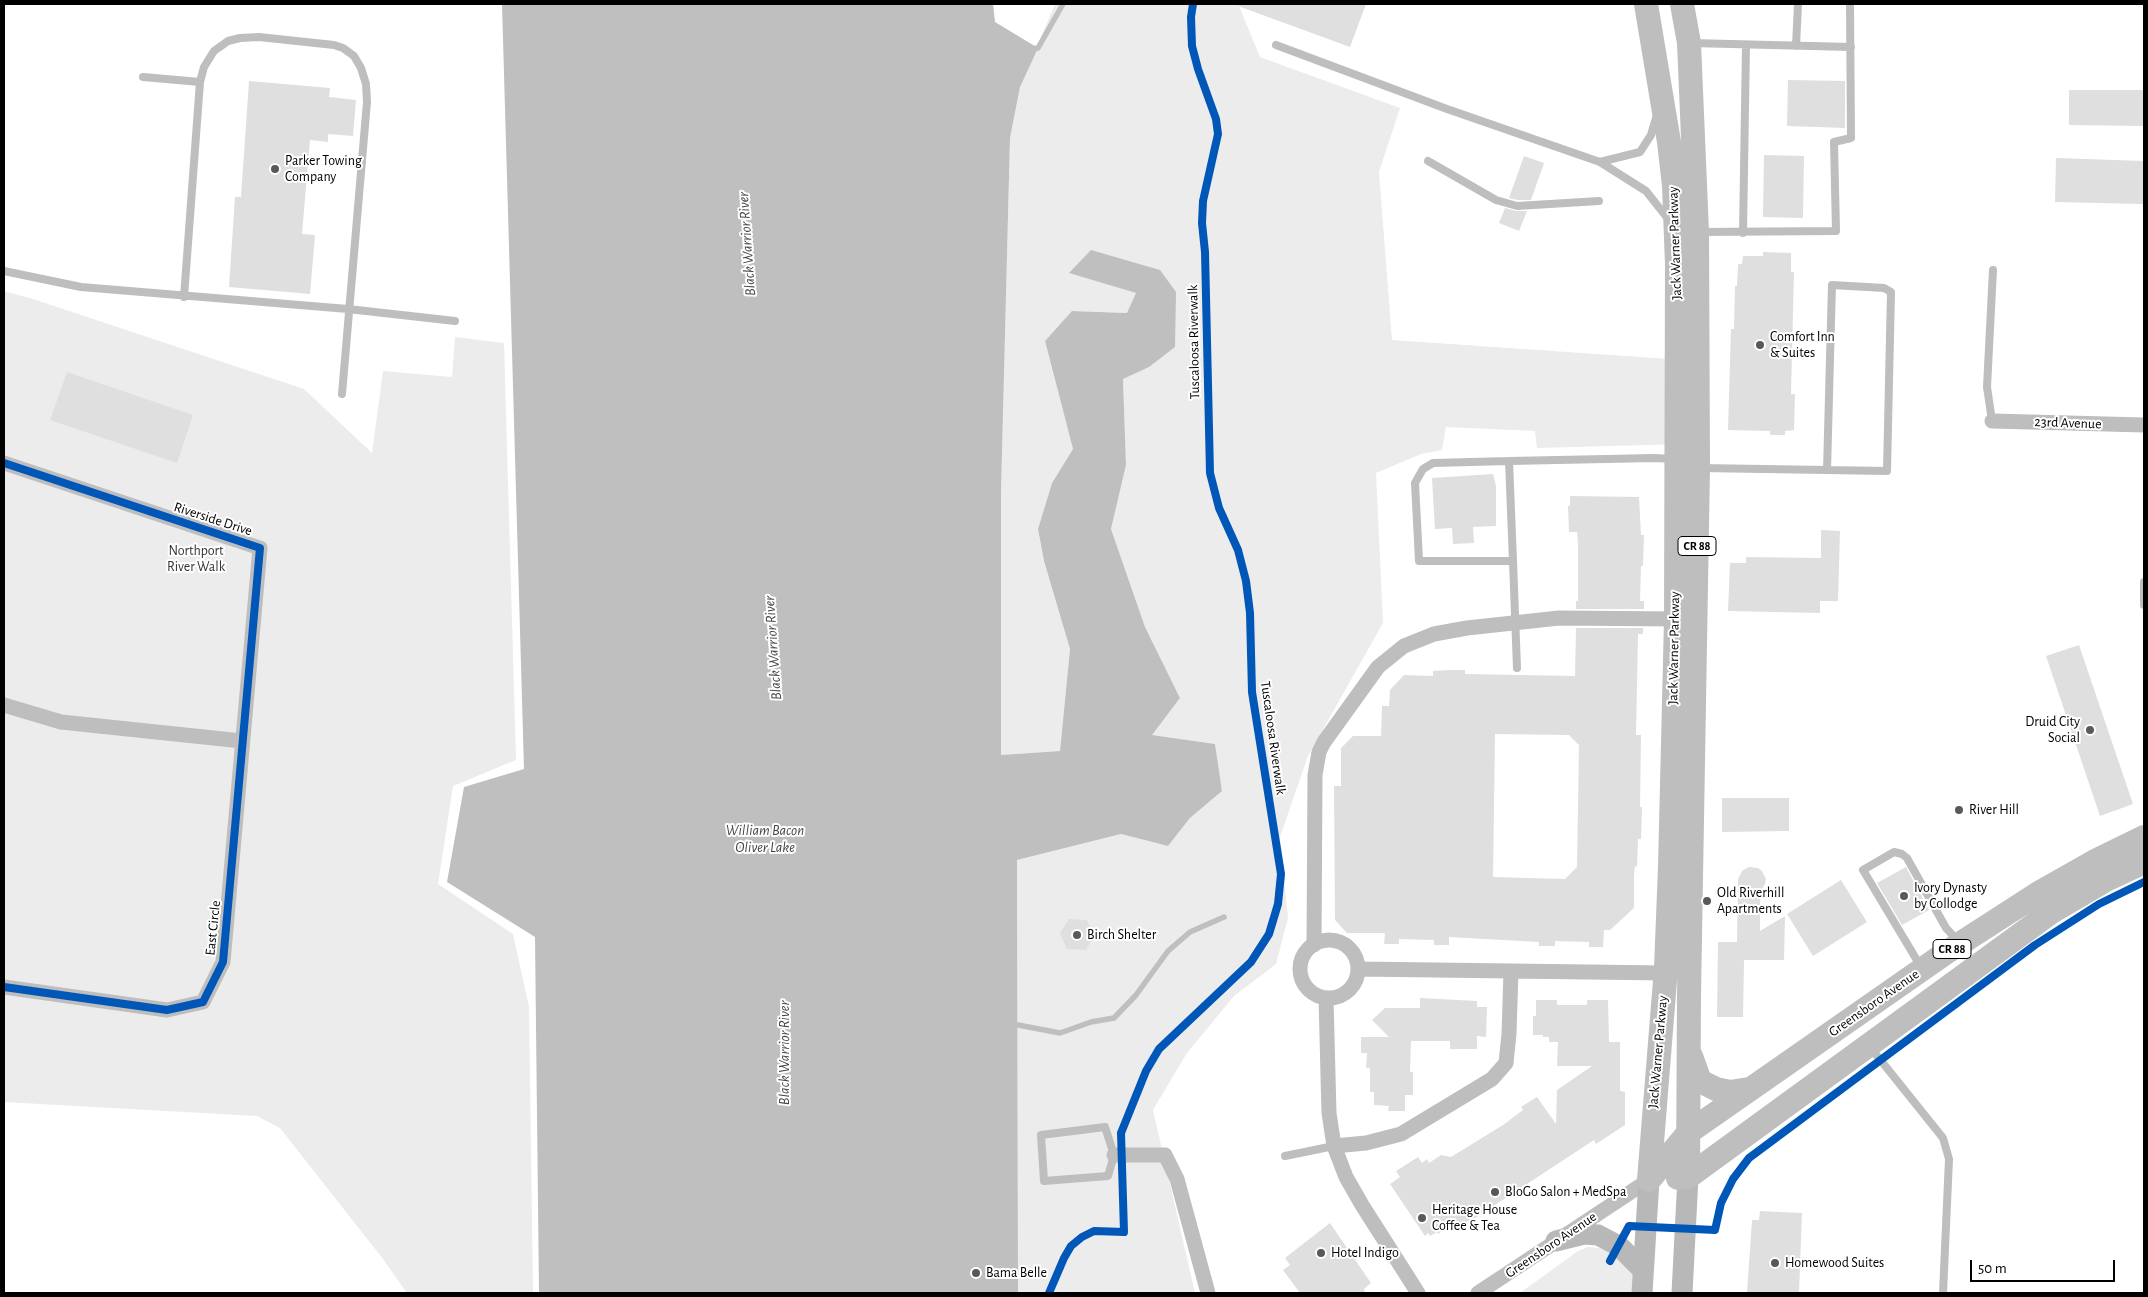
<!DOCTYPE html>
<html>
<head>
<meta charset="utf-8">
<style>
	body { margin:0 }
	#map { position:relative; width:2148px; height:1297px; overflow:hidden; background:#fff; font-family:"Alegreya Sans",sans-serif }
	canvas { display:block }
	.frame { position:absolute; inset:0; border:5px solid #000; pointer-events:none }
	.scale { position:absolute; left:1970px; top:1260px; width:145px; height:22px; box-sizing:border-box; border:2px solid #000; border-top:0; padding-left:6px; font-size:15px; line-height:18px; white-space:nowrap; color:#000; -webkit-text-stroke:4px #fff; paint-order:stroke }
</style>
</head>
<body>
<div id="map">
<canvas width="2148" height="1297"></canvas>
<div class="frame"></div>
<div class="scale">50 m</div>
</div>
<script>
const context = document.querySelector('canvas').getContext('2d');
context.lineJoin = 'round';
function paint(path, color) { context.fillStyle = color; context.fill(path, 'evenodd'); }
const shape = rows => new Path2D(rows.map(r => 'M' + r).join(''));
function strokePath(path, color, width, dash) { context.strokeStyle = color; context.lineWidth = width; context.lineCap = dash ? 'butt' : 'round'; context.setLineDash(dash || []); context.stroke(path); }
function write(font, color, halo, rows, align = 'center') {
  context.font = font + ' "Alegreya Sans",sans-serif'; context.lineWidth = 4; context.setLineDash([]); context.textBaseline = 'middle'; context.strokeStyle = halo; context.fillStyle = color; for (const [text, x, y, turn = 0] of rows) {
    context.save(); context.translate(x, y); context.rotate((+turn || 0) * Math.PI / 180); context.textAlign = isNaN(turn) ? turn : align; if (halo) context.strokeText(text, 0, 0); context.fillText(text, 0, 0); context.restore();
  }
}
const green = shape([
	[1055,4,1240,4,1239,6,1260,57,1400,108,1379,172,1392,340,1684,360,1683,444,1537,448,1535,431,1446,427,1442,450,1421,454,1376,473,1383,623,1308,756,1280,837,1288,918,1276,964,1234,996,1187,1053,1153,1110,1195,1293,1018,1293,1017,860,1121,834,1168,846,1190,818,1222,791,1215,744,1151,735,1180,698,1145,627,1111,529,1126,465,1123,378,1149,367,1176,293,1070,273,1136,293,1128,313,1073,311,1045,341,1073,449,1052,483,1038,529,1044,561,1070,649,1060,751,1001,755,1001,492,1010,138,1020,87],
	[4,291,33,299,304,389,372,453,383,371,452,377,455,337,504,343,516,760,453,786,438,884,513,934,529,1007,533,1293,407,1293,383,1259,280,1128,257,1116,4,1102],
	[1588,1247,1609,1249,1629,1265,1634,1278,1634,1293,1520,1293,1578,1251]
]);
const water = shape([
	[502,4,993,4,995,22,1038,48,1020,87,1010,138,1001,492,1001,755,1060,751,1070,649,1044,561,1038,529,1052,483,1073,449,1045,341,1072,311,1127,313,1136,293,1069,273,1091,250,1160,270,1176,292,1175,347,1149,367,1123,379,1126,465,1111,529,1145,627,1180,698,1152,735,1215,744,1222,791,1190,818,1168,846,1121,834,1017,860,1018,1293,539,1293,535,937,447,882,464,787,524,769]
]);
const stream = shape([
	[1030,49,1038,48,1063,4],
	[1018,1025,1060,1033,1091,1022,1114,1018,1136,995,1168,951,1190,932,1224,917]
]);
const building = shape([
	[1238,4,1366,4,1350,47,1238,6],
	[1788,80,1845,81,1845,128,1787,126],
	[249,81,330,88,329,97,356,100,353,136,328,134,328,142,310,140,302,234,315,235,310,294,229,287,235,197,241,197],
	[2069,90,2144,90,2144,126,2069,125],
	[1764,155,1804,156,1803,218,1763,217],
	[1524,156,1544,163,1531,200,1518,200,1509,198],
	[2056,158,2144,161,2144,204,2055,202],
	[1505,208,1516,211,1527,211,1519,231,1499,223],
	[1763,252,1791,253,1791,272,1794,272,1791,394,1795,394,1794,430,1785,431,1785,435,1770,435,1770,431,1728,430,1731,329,1734,329,1735,286,1737,286,1738,264,1742,264,1743,256,1763,256],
	[67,372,193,415,177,463,50,420],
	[1493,474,1496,486,1496,526,1473,527,1474,543,1453,544,1452,528,1435,529,1432,478],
	[1570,496,1639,497,1641,535,1644,535,1643,566,1641,566,1640,601,1644,601,1644,609,1576,609,1576,601,1578,601,1578,543,1577,532,1569,532,1568,506,1570,506],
	[1821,530,1840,531,1838,601,1820,601,1820,613,1728,611,1730,563,1746,563,1746,557,1821,558],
	[1576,628,1643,628,1643,634,1638,634,1636,735,1641,735,1640,807,1642,807,1641,839,1638,839,1637,867,1635,866,1634,876,1634,908,1610,930,1604,930,1603,947,1589,947,1589,942,1555,941,1555,946,1539,946,1539,942,1449,937,1449,945,1434,945,1434,940,1399,939,1399,944,1384,944,1385,933,1347,933,1335,920,1334,786,1341,786,1341,748,1353,736,1381,736,1382,706,1389,706,1390,690,1404,675,1433,676,1433,671,1449,670,1465,670,1465,674,1575,676],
	[1495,734,1569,735,1579,745,1577,867,1565,879,1493,877],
	[2079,645,2133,804,2100,816,2046,656],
	[1722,798,1789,798,1789,831,1722,832],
	[1749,867,1758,868,1762,871,1766,879,1765,884,1760,892,1760,931,1785,916,1784,960,1744,960,1743,1017,1717,1017,1718,942,1737,942,1738,879,1742,871],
	[1906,867,1929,910,1902,925,1877,883],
	[1841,880,1867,922,1813,956,1787,914],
	[1069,919,1087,920,1094,936,1086,950,1067,949,1060,933],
	[1420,998,1477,1001,1477,1007,1487,1007,1486,1037,1477,1036,1477,1049,1450,1049,1450,1041,1411,1041,1410,1072,1413,1072,1413,1095,1405,1095,1405,1111,1388,1111,1389,1106,1374,1105,1374,1092,1370,1092,1370,1068,1366,1068,1367,1053,1361,1053,1361,1037,1389,1037,1372,1020,1385,1008,1420,1008],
	[1536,1000,1557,1000,1557,1005,1587,1005,1587,1000,1608,1000,1609,1042,1620,1042,1620,1091,1625,1092,1625,1125,1596,1144,1594,1140,1469,1222,1468,1221,1459,1226,1457,1222,1438,1234,1437,1232,1430,1236,1428,1233,1425,1236,1390,1184,1400,1177,1396,1171,1418,1157,1422,1163,1427,1159,1429,1163,1441,1155,1451,1157,1503,1125,1523,1110,1521,1107,1537,1097,1556,1124,1557,1090,1592,1066,1557,1066,1558,1042,1549,1042,1549,1037,1543,1037,1543,1035,1533,1035,1533,1016,1536,1016],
	[1760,1211,1802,1213,1799,1293,1747,1293,1752,1220,1759,1220],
	[1330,1223,1371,1283,1364,1289,1365,1293,1300,1293,1283,1270,1290,1265,1285,1258]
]);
const lane = shape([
	[1691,43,1851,47],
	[1276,45,1447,109,1600,162,1646,191,1669,220],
	[1796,46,1798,4],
	[143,77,200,82],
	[1428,161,1496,200,1517,206,1599,201],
	[1600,162,1640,152,1651,135,1657,115],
	[1699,232,1836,231,1834,142,1851,138,1850,4],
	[1743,233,1746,45],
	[4,271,81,287,348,309,455,321],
	[184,297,200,82,204,67,214,51,228,41,240,38,259,37,334,45,343,48,354,56,361,68,366,84,367,102,342,394],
	[1992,421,1987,387,1993,270],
	[1509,461,1513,561,1419,561,1415,483,1423,469,1433,463,1509,461,1654,458,1673,459],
	[1700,468,1827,470,1887,471,1891,292,1884,288,1832,285,1827,470],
	[1513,561,1517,668],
	[2144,605,2144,582],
	[1921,967,1863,870,1894,852,1902,854,1907,858,1946,928,1959,942],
	[1870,1047,1943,1138,1949,1159,1943,1293],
	[1105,1127,1114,1155,1108,1176,1044,1181,1041,1135,1105,1127],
	[1285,1156,1334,1146]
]);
const street = shape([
	[1992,421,2144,425],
	[4,463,260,548,223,962,203,1002,167,1010,4,987],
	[4,705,61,722,242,741],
	'1300 969a29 29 0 1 1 58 0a29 29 0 1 1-58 0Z',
	[1314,945,1315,775,1319,752,1324,742,1378,667,1404,646,1434,634,1467,628,1559,618,1676,619],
	[1358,969,1665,973],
	[1326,998,1329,1113,1334,1146,1346,1177,1362,1205,1418,1293],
	[1334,1146,1366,1143,1401,1134,1492,1079,1506,1063,1509,1034,1511,971],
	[1114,1155,1165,1155,1177,1179,1208,1293],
	[1478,1293,1649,1180]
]);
const secondary = shape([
	[1556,1241,1584,1234,1598,1235,1619,1246,1643,1270],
	[1642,1293,1649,1180],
	[1682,1293,1688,1177]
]);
const primary = shape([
	[1646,4,1669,142,1674,186,1677,264,1676,619,1670,867,1666,968,1649,1180],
	[1682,4,1689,43,1697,232,1698,468,1689,995,1688,1177],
	[1691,1056,1700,1081,1716,1089,1730,1092,1749,1089],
	[1678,1178,1688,1177,2050,913,2106,880,2144,862],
	[1649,1180,1689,1132,1947,952,2037,894,2097,860,2144,837]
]);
const cycleway = shape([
	[4,463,260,548,223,962,203,1002,167,1010,4,987],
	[1610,1261,1629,1226,1715,1230,1721,1203,1733,1179,1749,1158,2035,945,2099,904,2144,882],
	[1049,1293,1064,1258,1071,1246,1082,1237,1094,1231,1124,1232,1121,1133,1146,1071,1159,1049,1251,962,1269,934,1278,904,1281,874,1252,692,1250,613,1246,581,1238,550,1219,508,1210,473,1205,252,1202,223,1203,201,1218,134,1216,119,1198,69,1192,46,1191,17,1193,4]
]);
const markers = [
	[275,169,5,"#595959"],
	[1760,345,5,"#595959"],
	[2090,730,5,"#595959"],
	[1959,810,5,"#595959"],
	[1904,896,5,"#595959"],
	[1707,901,5,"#595959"],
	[1077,935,5,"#595959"],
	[1495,1192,5,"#595959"],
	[1422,1218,5,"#595959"],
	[1321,1253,5,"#595959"],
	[1775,1263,5,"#595959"],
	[976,1273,5,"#595959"]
];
const shields = [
	[1697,546,38],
	[1952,949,38]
];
const shieldNames = [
	["CR 88",1697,546],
	["CR 88",1952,949]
];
const poiNames = [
	["Parker Towing",285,161],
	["Company",285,177],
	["Comfort Inn",1770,337],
	["& Suites",1770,353],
	["Druid City",2080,722,"right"],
	["Social",2080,738,"right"],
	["River Hill",1969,810],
	["Ivory Dynasty",1914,888],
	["by Collodge",1914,904],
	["Old Riverhill",1717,893],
	["Apartments",1717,909],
	["Birch Shelter",1087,935],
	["BloGo Salon + MedSpa",1505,1192],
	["Heritage House",1432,1210],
	["Coffee & Tea",1432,1226],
	["Hotel Indigo",1331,1253],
	["Homewood Suites",1785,1263],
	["Bama Belle",986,1273]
];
const streetNames = [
	["Jack Warner Parkway",1675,243,-92],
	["Tuscaloosa Riverwalk",1194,342,-91],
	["23rd Avenue",2068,423,2],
	["Riverside Drive",213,519,18],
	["Jack Warner Parkway",1674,648,-89],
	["Tuscaloosa Riverwalk",1273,738,82],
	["East Circle",213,928,-84],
	["Greensboro Avenue",1874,1003,-35],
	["Jack Warner Parkway",1658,1052,-85],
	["Greensboro Avenue",1551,1245,-34]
];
const parkNames = [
	["Northport",196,551],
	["River Walk",196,567]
];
const waterNames = [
	["Black Warrior River",747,244,-94],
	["Black Warrior River",773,648,-94],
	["William Bacon",765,830],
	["Oliver Lake",765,847],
	["Black Warrior River",784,1053,-90]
];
paint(green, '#ececec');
paint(water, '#bfbfbf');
strokePath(stream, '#bfbfbf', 5.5);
paint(building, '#dfdfdf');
strokePath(lane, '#bebebe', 8);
strokePath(street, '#bebebe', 15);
strokePath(secondary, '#b8b8b8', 21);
strokePath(primary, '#bebebe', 24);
strokePath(cycleway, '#0057b8', 8);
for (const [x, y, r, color] of markers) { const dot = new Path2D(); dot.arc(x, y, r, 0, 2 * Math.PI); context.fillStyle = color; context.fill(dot); strokePath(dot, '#fff', 2); }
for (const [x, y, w] of shields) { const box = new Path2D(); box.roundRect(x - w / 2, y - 9.5, w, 19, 4); context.fillStyle = '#fff'; context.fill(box); strokePath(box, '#000', 1); }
write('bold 12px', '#000', null, shieldNames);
write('14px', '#000', '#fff', poiNames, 'left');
write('14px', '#000', '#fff', streetNames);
write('14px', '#333', '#fff', parkNames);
write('italic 15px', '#444', '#fff', waterNames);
</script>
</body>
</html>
